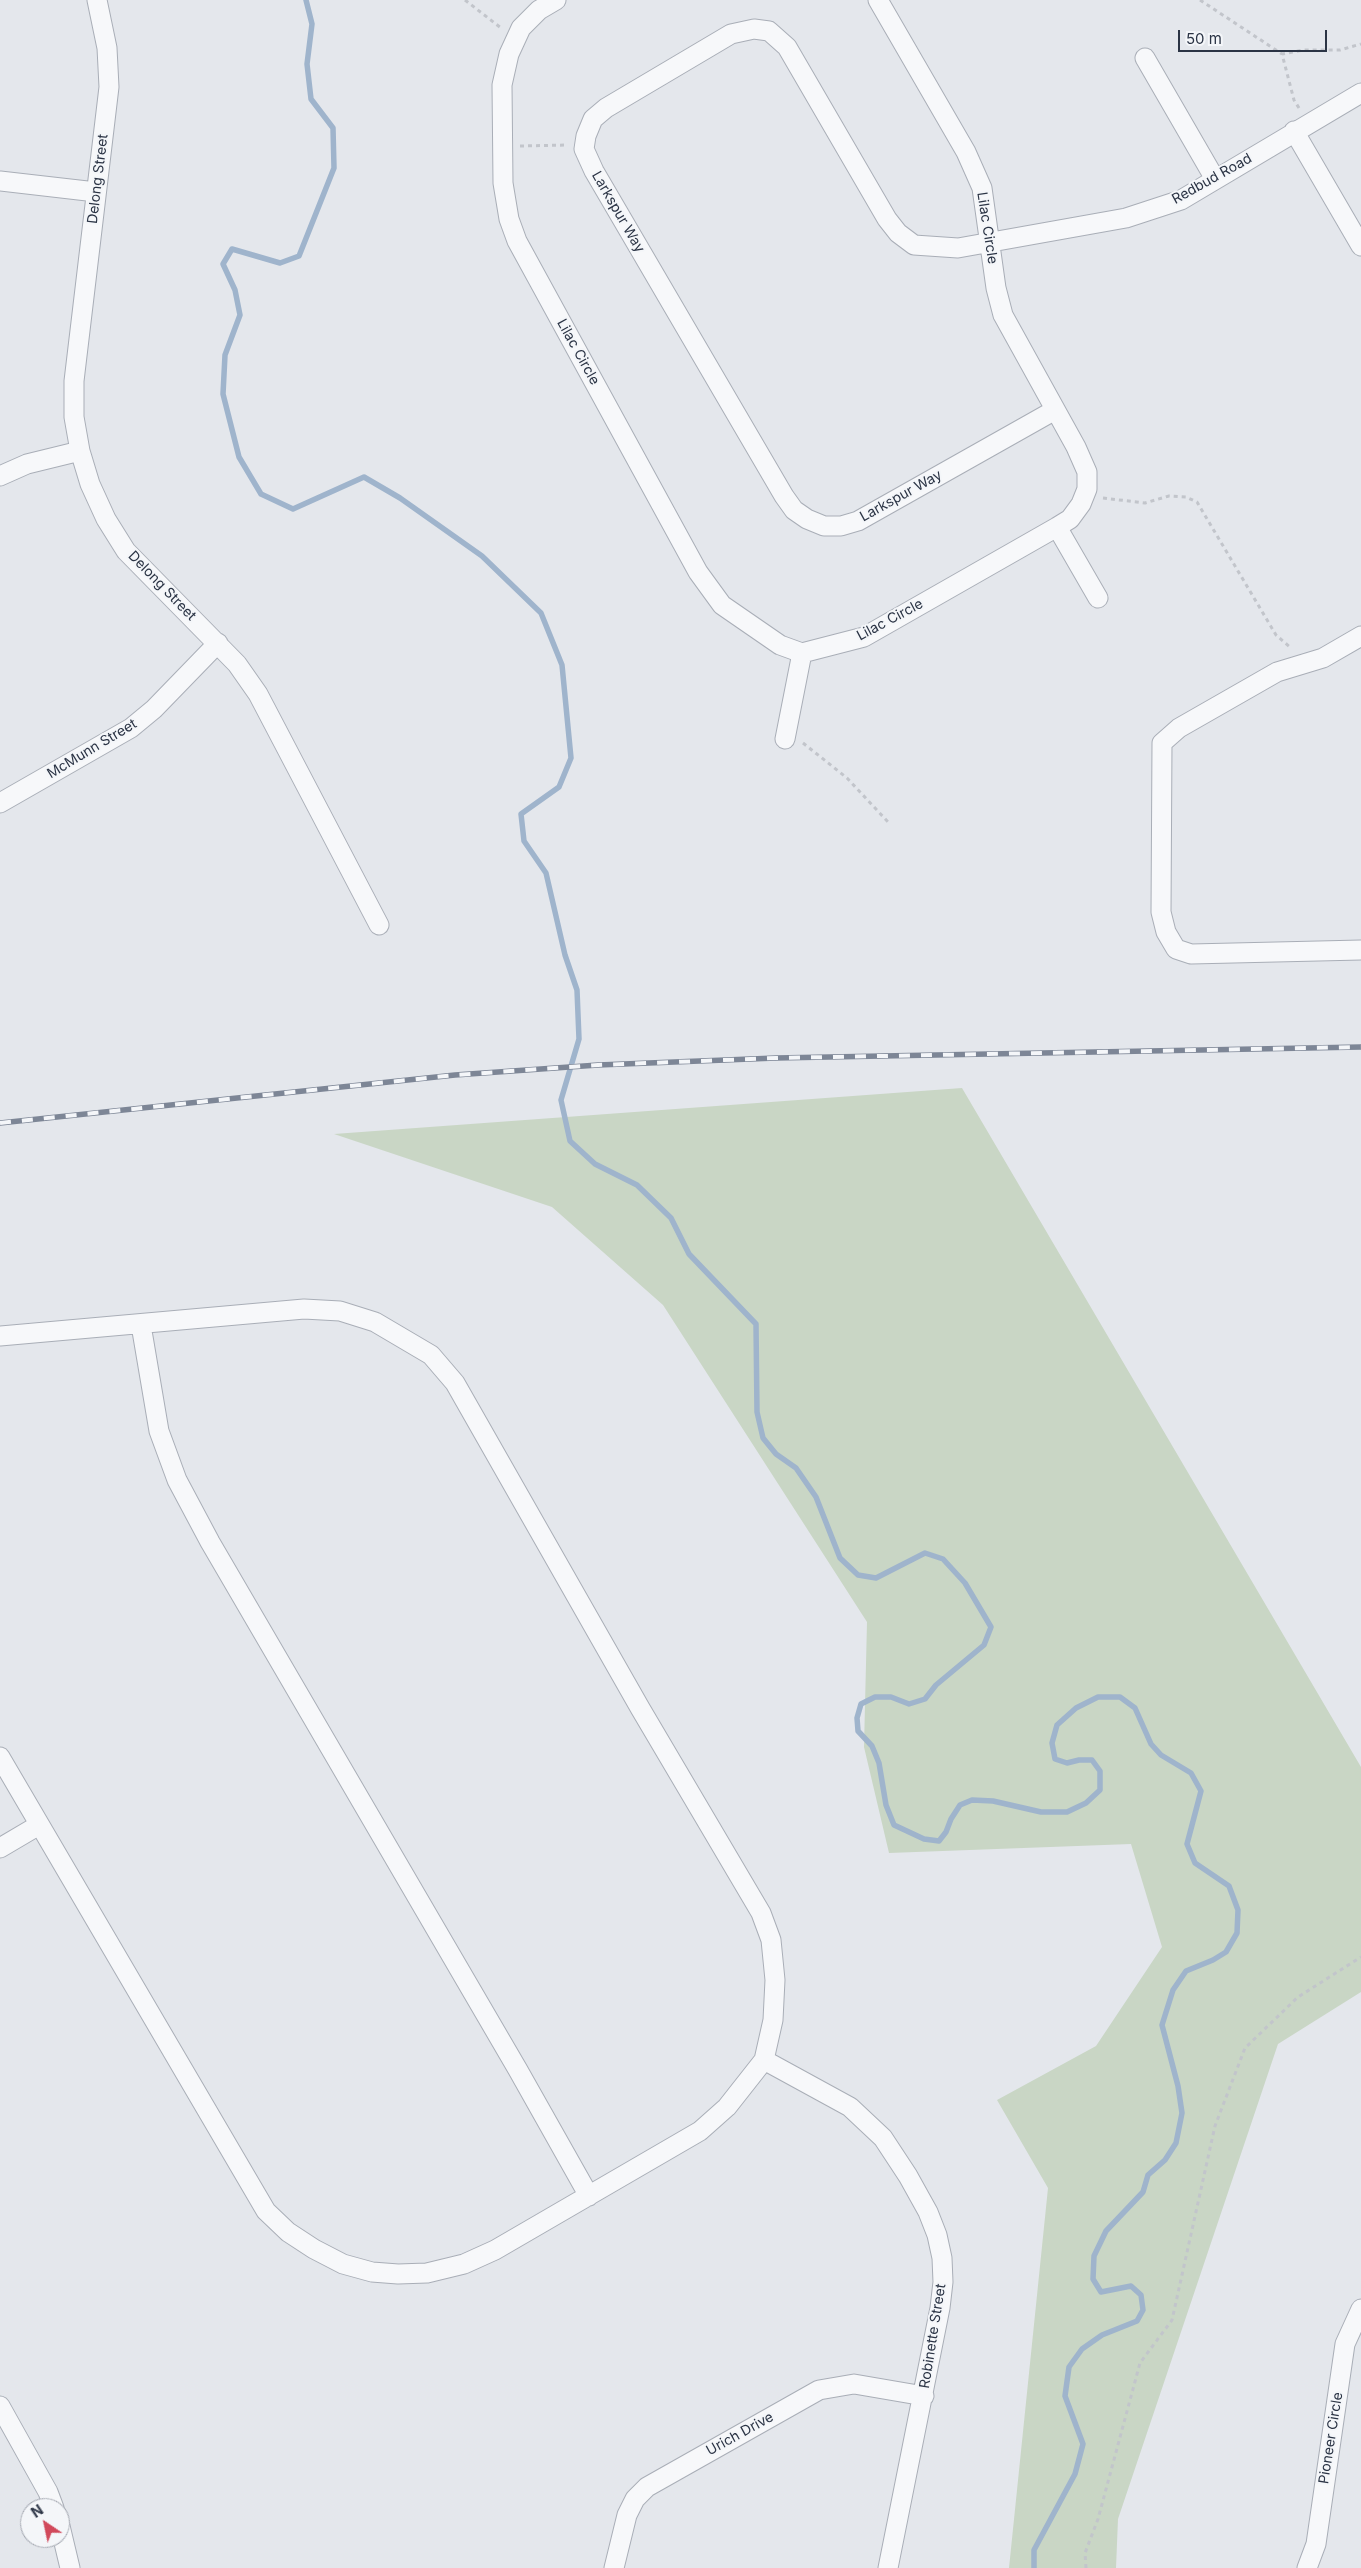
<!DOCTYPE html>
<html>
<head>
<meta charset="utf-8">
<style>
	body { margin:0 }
	#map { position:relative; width:1361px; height:2568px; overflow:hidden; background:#e4e7ec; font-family:Inter,sans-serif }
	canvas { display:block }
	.north { position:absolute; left:20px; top:2498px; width:50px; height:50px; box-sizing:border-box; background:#f4f6f9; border:1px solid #a4a8b1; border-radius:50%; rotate:326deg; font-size:14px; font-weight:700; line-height:20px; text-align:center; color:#2b3445 }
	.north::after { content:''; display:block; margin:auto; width:18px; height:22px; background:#d1495b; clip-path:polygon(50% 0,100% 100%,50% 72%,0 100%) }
	.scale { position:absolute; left:1178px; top:30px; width:149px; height:22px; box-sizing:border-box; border:2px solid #2b3445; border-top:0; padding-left:6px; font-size:15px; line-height:18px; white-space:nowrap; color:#2b3445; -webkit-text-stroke:4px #f4f6f9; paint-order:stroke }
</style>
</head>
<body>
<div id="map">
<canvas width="1361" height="2568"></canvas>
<div class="north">N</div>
<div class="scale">50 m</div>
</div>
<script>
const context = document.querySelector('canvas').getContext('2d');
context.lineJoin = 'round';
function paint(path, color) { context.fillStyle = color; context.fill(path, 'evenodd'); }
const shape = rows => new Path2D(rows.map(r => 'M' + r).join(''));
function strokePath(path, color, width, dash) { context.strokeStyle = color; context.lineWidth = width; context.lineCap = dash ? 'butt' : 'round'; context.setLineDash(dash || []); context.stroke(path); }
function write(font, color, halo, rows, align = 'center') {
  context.font = font + ' Inter,sans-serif'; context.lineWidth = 4; context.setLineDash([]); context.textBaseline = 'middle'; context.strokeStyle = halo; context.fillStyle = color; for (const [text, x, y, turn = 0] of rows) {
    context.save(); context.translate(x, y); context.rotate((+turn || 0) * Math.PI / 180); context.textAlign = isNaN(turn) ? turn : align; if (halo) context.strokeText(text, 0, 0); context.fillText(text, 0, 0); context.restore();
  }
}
const green = shape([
	[962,1088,1361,1767,1361,1992,1278,2044,1118,2519,1116,2568,1009,2568,1048,2188,997,2100,1096,2046,1162,1947,1131,1844,889,1853,864,1747,867,1622,663,1305,552,1207,334,1134]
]);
const stream = shape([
	[306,0,312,24,307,64,311,99,333,128,334,168,299,256,280,263,232,249,223,264,235,290,240,315,225,355,223,394,239,457,261,494,293,509,364,477,400,498,482,556,541,613,562,665,571,758,559,787,521,814,524,841,546,873,565,955,577,990,579,1039,561,1100,570,1141,595,1164,637,1185,671,1218,689,1254,756,1324,757,1412,763,1438,776,1454,796,1468,816,1497,840,1558,858,1575,876,1578,925,1553,943,1559,965,1583,991,1627,984,1645,936,1685,925,1699,909,1704,891,1697,875,1697,861,1704,857,1718,858,1731,872,1746,879,1763,886,1805,894,1825,924,1839,939,1841,946,1832,951,1819,960,1805,972,1800,993,1801,1041,1812,1067,1812,1086,1803,1100,1790,1100,1771,1092,1760,1079,1760,1067,1763,1055,1759,1052,1743,1057,1725,1076,1708,1098,1697,1120,1697,1135,1708,1151,1744,1161,1755,1191,1773,1201,1791,1187,1844,1195,1863,1229,1886,1238,1910,1237,1933,1226,1952,1213,1960,1186,1971,1173,1990,1162,2025,1178,2086,1182,2113,1176,2143,1165,2160,1148,2175,1143,2192,1106,2231,1094,2256,1093,2279,1101,2292,1131,2286,1141,2295,1143,2310,1137,2321,1102,2335,1082,2349,1069,2367,1065,2396,1083,2444,1075,2474,1034,2550,1034,2568]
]);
const path = shape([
	[465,0,501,28],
	[1200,0,1282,54],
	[1299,108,1294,100,1282,54,1303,50,1340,50,1361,44],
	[520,146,566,145],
	[1103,498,1145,503,1169,496,1186,497,1197,502,1276,635,1291,648],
	[803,743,847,778,889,823],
	[1086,2568,1085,2553,1098,2519,1140,2363,1172,2320,1215,2126,1245,2048,1298,1997,1361,1957]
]);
const minor = shape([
	[97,0,107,48,109,87,74,381,74,417,80,451,90,484,106,519,126,551,237,664,258,694,379,925],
	[556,0,539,10,521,28,509,54,502,85,503,183,509,219,517,241,698,572,722,605,780,645,802,653,864,637,1057,527,1070,519,1081,504,1087,489,1087,472,1076,447,1003,315,996,288,982,188,966,152,878,0],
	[1145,58,1215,179],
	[1294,131,1361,246],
	[0,181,96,192],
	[1055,410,858,521,841,526,824,526,807,519,794,510,784,496,594,171,584,149,586,136,593,119,606,108,731,34,754,29,769,31,787,47,887,219,898,233,914,245,958,248,1126,218,1181,200,1361,93],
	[0,476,27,464,80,451],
	[1057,527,1098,598],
	[1361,636,1323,658,1277,672,1179,728,1162,743,1161,912,1166,932,1176,949,1191,954,1361,950],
	[785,739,802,653],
	[0,803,131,728,154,709,218,643],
	[141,1325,159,1431,177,1480,210,1542,518,2070,589,2196],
	[0,1336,304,1309,340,1311,375,1322,431,1355,455,1383,640,1708,761,1913,771,1940,775,1980,773,2020,764,2060,727,2107,700,2131,495,2250,464,2264,427,2273,398,2274,372,2272,343,2264,314,2249,288,2232,266,2211,0,1757],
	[0,1848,39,1825],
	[764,2060,850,2107,883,2138,908,2176,928,2212,937,2235,942,2258,943,2282,940,2308,888,2568],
	[0,2406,48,2492,54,2508],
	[60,2526,70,2568],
	[614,2568,627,2515,635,2499,647,2487,819,2390,854,2384,924,2396],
	[1307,2568,1316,2544,1345,2344,1361,2309]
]);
const rail = shape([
	[0,1123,455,1075,598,1065,776,1058,1361,1047]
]);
const streetNames = [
	["Delong Street",98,179,-83],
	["Redbud Road",1212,179,-29],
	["Larkspur Way",618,212,60],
	["Lilac Circle",987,228,81],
	["Lilac Circle",578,352,61],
	["Larkspur Way",901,496,-29],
	["Delong Street",162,586,46],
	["Lilac Circle",890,620,-28],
	["McMunn Street",92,749,-31],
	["Robinette Street",933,2336,-81],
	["Urich Drive",740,2434,-29],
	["Pioneer Circle",1331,2438,-81]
];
paint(green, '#c9d6c5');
strokePath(stream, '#9fb4cc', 5.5);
strokePath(minor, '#a9aeb7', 21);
strokePath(path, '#c2c5cb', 3, [4, 4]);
strokePath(minor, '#f7f8fa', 19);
strokePath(rail, '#7d8696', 5.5);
strokePath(rail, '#f4f6f9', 4, [11]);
write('14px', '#2b3445', '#f4f6f9', streetNames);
</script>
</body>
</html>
